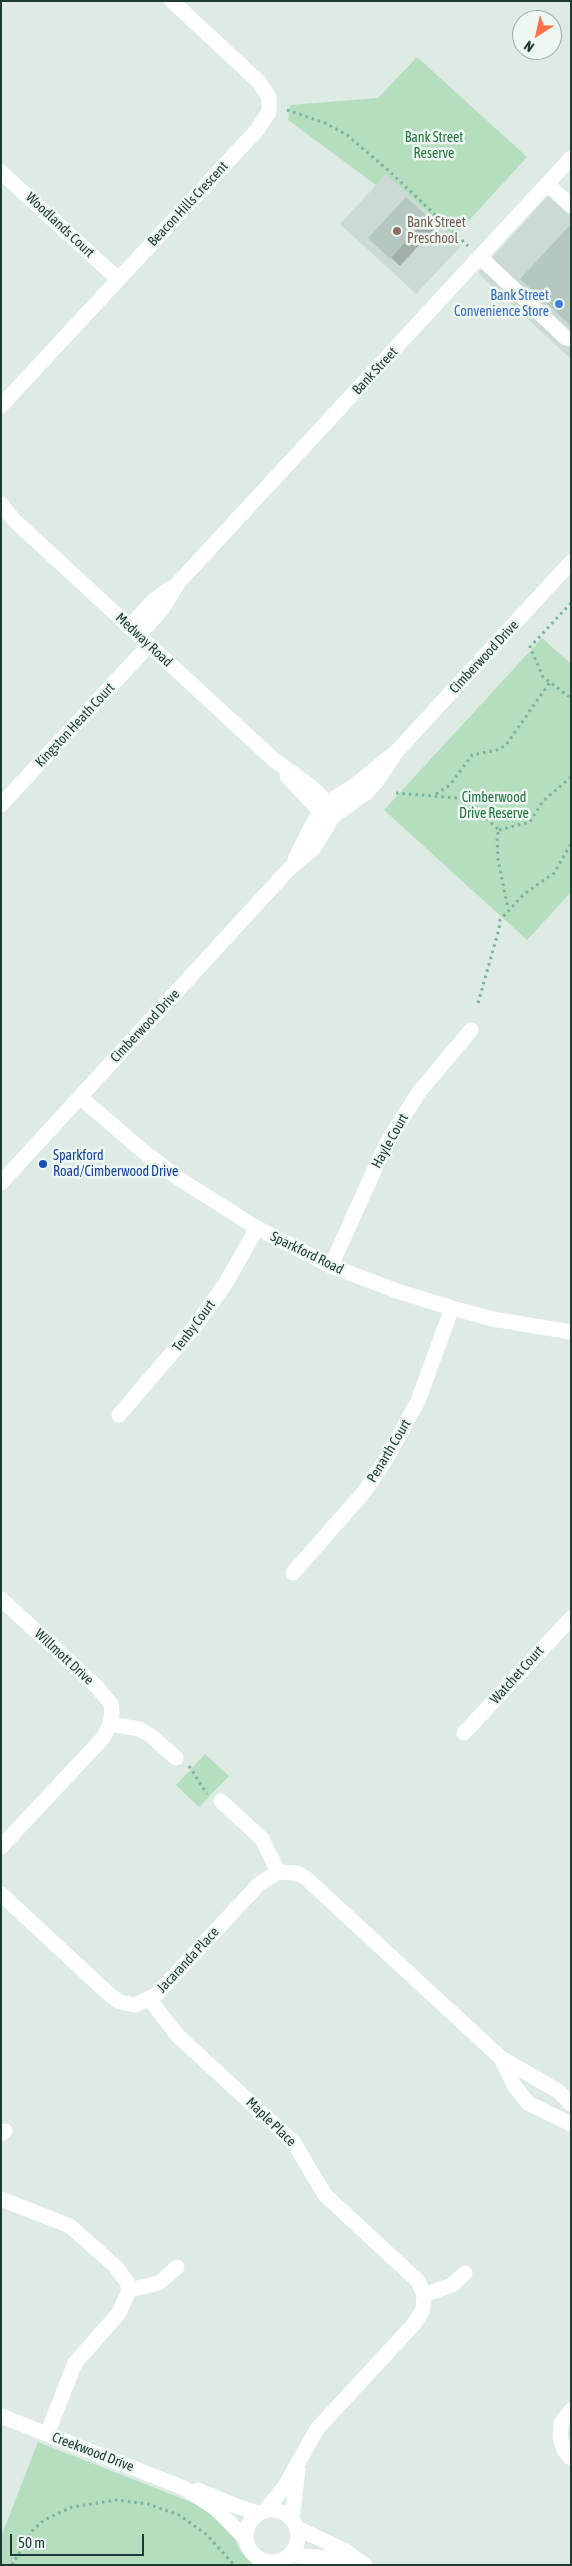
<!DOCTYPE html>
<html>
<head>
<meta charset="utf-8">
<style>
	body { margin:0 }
	#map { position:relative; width:572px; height:2566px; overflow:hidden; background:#ddebe4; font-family:"Asap Condensed",sans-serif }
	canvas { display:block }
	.frame { position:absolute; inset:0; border:2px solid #1e3b33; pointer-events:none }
	.north { position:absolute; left:512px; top:10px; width:50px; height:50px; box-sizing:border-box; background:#eef7f2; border:1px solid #9baca6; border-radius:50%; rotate:215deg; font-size:14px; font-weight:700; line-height:20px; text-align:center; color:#1e3b33 }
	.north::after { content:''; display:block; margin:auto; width:18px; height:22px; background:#fe7048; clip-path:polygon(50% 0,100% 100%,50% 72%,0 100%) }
	.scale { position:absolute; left:10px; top:2534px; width:134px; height:22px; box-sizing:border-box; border:2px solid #1e3b33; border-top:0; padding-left:6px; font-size:15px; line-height:18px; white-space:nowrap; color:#1e3b33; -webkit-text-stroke:4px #eef7f2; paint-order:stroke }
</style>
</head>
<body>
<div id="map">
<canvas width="572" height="2566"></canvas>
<div class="frame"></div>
<div class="north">N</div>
<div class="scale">50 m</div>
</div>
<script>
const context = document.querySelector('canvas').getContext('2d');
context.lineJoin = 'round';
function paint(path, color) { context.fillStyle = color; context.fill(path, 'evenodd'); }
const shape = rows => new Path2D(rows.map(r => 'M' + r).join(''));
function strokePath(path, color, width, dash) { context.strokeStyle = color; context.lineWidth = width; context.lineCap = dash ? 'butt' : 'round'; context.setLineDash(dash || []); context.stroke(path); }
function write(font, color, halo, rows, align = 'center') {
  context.font = font + ' "Asap Condensed",sans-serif'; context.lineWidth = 5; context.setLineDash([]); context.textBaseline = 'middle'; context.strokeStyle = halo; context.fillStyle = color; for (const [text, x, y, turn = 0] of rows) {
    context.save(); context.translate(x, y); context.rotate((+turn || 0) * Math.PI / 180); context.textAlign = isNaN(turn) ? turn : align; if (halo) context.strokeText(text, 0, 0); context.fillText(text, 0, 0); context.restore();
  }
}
const built = shape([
	[386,174,462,245,416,294,340,224],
	[557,186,571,199,571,359,478,273]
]);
const green = shape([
	[417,57,527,157,454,237,386,174,376,185,288,120,290,105,378,98],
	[542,638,571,664,571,892,527,940,384,810],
	[205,1754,229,1776,199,1807,176,1785],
	[38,2442,201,2506,214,2514,234,2538,241,2552,256,2565,1,2565,1,2537]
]);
const shadow = shape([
	[406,199,436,227,400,266,378,246]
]);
const building = shape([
	[406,197,428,217,390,259,368,238],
	[571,224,571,326,520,279]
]);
const path = shape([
	[287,110,325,123,347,135,389,171,468,246],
	[571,603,530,647,543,677,571,698],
	[396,793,458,798,468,802,499,830,497,837,498,859,508,909],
	[436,794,450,785,472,755,497,750,506,745,550,682],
	[499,830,530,822,543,801,571,777],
	[478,1003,499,929,500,920,524,894,554,873,571,844],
	[189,1766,207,1794],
	[12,2565,32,2531,44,2520,72,2507,117,2500,148,2504,179,2515,207,2535,234,2565]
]);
const minor = shape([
	[1,172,118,279],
	[547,184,571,206],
	[480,257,566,338,571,339],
	[1,406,257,130,269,112,269,97,259,82,172,1],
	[1,504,15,521,273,759,313,788,327,803,333,816],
	[129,627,154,600,171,588],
	[139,635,162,609,178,583,571,158],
	[287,776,320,811,328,814],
	[1,805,149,645],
	[295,859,313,823,327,803,355,785,397,751,571,562],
	[80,1097,144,1152,181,1180,257,1228,331,1266,397,1291,452,1308,493,1319,571,1332],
	[1,1183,289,869,314,848,333,816,366,793,377,781,397,751],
	[331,1266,386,1144,419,1092,471,1030],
	[119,1415,196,1325,227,1281,257,1228],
	[293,1573,364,1492,385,1461,418,1401,452,1308],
	[1,1599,97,1687,111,1704,112,1713,110,1724,103,1738,1,1847],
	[110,1724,139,1729,150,1735,176,1758],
	[464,1733,571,1618],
	[221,1801,262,1839,278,1872],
	[1,1894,111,1996,120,2002,135,2005,156,1995,259,1884,278,1872,297,1873,307,1879,501,2058,558,2091,571,2104],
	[150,2000,177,2035,294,2143,325,2195,418,2281,424,2295,423,2310,413,2325,317,2429,285,2486,265,2511],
	[501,2058,514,2085,528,2103,571,2124],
	[1,2134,5,2131],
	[1,2199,70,2226,116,2267,127,2282,129,2290,119,2313,75,2363,47,2434],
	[129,2290,159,2283,177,2267],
	[424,2295,452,2285,465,2273],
	[571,2410,561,2423,560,2437,564,2450,571,2458],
	[1,2416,184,2488,215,2508,246,2539],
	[198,2490,236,2506,259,2513],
	'246 2536a26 26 0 1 1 52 0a26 26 0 1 1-52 0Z',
	[292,2519,298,2470],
	[297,2528,344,2550,365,2565],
	[290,2555,328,2558,350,2565]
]);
const markers = [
	[397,231,5,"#8d6e63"],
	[559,304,5,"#3f7fe0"],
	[43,1164,5,"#1a4fb4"]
];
const parkNames = [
	["Bank Street",434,138],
	["Reserve",434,154],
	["Cimberwood",494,798],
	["Drive Reserve",494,814]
];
const streetNames = [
	["Beacon Hills Crescent",188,204,-47],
	["Woodlands Court",60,225,43],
	["Bank Street",375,371,-47],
	["Medway Road",144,640,43],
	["Cimberwood Drive",484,657,-47],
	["Kingston Heath Court",75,725,-47],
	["Cimberwood Drive",145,1026,-47],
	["Hayle Court",390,1141,-61],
	["Sparkford Road",307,1253,26],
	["Tenby Court",194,1326,-53],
	["Penarth Court",389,1451,-59],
	["Willmott Drive",64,1657,43],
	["Watchet Court",517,1675,-48],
	["Jacaranda Place",188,1960,-47],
	["Maple Place",271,2122,44],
	["Creekwood Drive",93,2452,21]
];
const educationNames = [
	["Bank Street",407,223],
	["Preschool",407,239]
];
const shopNames = [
	["Bank Street",549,296],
	["Convenience Store",549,312]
];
const transitNames = [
	["Sparkford",53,1156],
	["Road/Cimberwood Drive",53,1172]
];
paint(built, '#cbdbd3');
paint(green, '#b4debe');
paint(shadow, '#0003');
paint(building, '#b5c8c0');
strokePath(path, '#7bb19f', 3, [2.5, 4]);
strokePath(minor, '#fff', 15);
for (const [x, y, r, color] of markers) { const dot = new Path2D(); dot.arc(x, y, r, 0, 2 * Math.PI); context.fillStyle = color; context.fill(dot); strokePath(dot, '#eef7f2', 2); }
write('14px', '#257542', '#eef7f2', parkNames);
write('14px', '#1e3b33', '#eef7f2', streetNames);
write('14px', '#785e54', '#eef7f2', educationNames, 'left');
write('14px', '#366cbe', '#eef7f2', shopNames, 'right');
write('14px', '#164399', '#eef7f2', transitNames, 'left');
</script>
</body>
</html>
